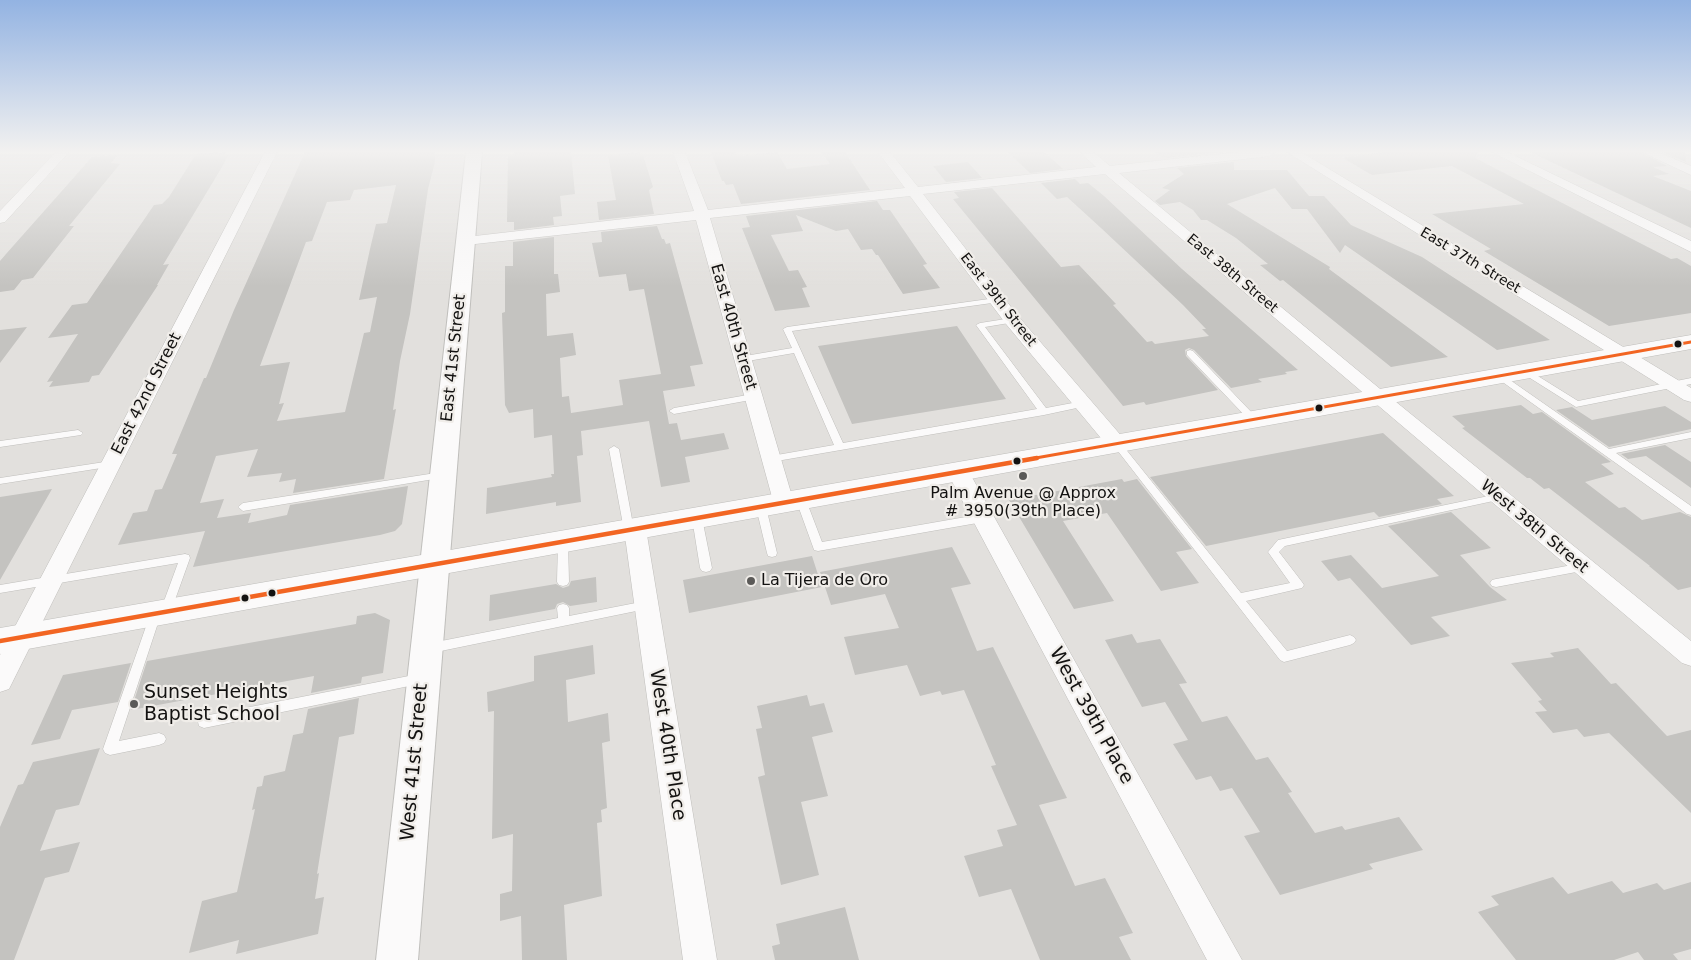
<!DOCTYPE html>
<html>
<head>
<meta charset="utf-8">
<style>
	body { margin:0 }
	canvas { display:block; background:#e2e0dd }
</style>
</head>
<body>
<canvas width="1691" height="960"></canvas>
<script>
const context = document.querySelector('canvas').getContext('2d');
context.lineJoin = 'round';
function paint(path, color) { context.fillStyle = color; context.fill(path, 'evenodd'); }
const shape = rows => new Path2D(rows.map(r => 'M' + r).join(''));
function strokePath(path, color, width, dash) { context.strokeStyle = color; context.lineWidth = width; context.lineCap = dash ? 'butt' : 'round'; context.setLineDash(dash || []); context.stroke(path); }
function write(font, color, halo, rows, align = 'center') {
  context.font = font + ' "DejaVu Sans",sans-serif'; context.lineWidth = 4.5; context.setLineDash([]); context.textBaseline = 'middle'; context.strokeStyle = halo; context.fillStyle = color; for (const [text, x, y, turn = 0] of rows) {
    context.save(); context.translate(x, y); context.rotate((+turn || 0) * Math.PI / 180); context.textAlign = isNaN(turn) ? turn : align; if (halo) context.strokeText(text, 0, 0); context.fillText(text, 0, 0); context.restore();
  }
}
const building = shape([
	[226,152,225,155,229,154,222,167,163,265,169,264,157,285,158,285,99,375,92,376,89,382,49,387,53,381,47,382,78,334,48,338,72,305,87,303,154,205,162,204,169,197,196,154],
	[305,152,435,152,435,162,428,189,410,314,400,361,393,410,396,409,384,479,293,493,296,479,279,482,282,473,247,477,258,449,216,456,200,503,224,499,217,518,251,513,248,523,287,515,290,505,408,486,402,524,395,531,380,535,193,567,205,531,118,545,133,513,147,511,155,490,162,489,177,454,172,454,204,378,206,378,234,310],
	[396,185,387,223,376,224,370,249,359,300,377,297,370,332,364,333,345,412,277,421,284,403,279,404,290,362,260,366,306,242,312,241,327,202,350,200,354,190],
	[514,152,571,152,575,194,560,196,562,216,553,217,554,225,514,230,514,222,507,222,508,155,514,154],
	[640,152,640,155,643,155,653,187,649,190,654,214,599,220,597,202,616,200,608,155],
	[711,152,735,152,737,156,777,152,787,169,830,164,821,152,845,152,870,190,741,204,733,184,726,185,724,181,722,181],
	[1008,152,1044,152,1063,169,1030,173],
	[1155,152,1224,152,1163,158],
	[1384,152,1478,152,1475,158,1671,259,1677,258,1691,266,1691,313,1609,326,1484,251,1491,249,1432,214,1524,204,1452,166,1372,175,1343,158],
	[1530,152,1640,152,1667,166,1653,167,1669,174,1653,176,1691,191,1691,228],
	[1662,152,1685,152,1686,162],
	[119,154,111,163,120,164,69,226,74,226,33,278,22,280,14,290,0,292,0,261,6,254,92,157],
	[968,162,982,178,946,182,933,166],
	[1234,162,1234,170,1287,170,1309,196,1324,196,1351,225,1422,257,1550,340,1497,350,1345,245,1340,253,1307,209,1292,209,1275,188,1227,204,1330,267,1329,269,1448,357,1391,367,1283,280,1280,281,1260,265,1268,264,1236,238,1207,220,1201,220,1193,210,1180,202,1160,205,1155,201,1170,190,1162,188,1184,174,1177,168],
	[1075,179,1080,184,1088,183,1104,196,1182,269,1298,370,1285,372,1287,374,1258,379,1262,382,1231,388,1194,350,1189,348,1185,350,1186,356,1218,390,1146,405,1144,402,1123,406,953,199,959,198,954,192,992,188,1061,267,1079,265,1116,304,1113,305,1147,342,1152,341,1155,344,1209,336,1202,329,1206,329,1183,305,1101,228,1067,197,1057,199,1041,183],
	[877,201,883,210,890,210,927,264,923,265,940,288,903,294,878,255,876,255,872,249,861,250,848,229,836,231,796,215,803,231,771,235,789,271,798,270,807,287,802,288,810,307,775,311,742,228,750,227,746,216],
	[657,226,662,239,664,239,666,244,670,243,703,364,690,366,695,386,663,391,669,424,677,423,681,440,724,433,729,449,685,457,690,482,661,487,649,421,581,431,583,455,577,456,581,502,556,506,556,502,486,514,487,488,552,477,551,474,554,474,552,435,534,438,533,409,509,413,505,405,502,313,505,312,505,266,513,266,513,242,554,237,554,274,558,274,560,292,546,294,547,336,573,333,576,355,560,358,562,397,569,396,571,413,623,405,619,380,661,374,644,289,629,291,626,274,599,277,592,243,602,242,601,232],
	[957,326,1006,399,852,424,818,346],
	[27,327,0,363,0,330],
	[1521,405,1533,414,1542,412,1611,462,1601,464,1614,474,1585,482,1619,508,1625,507,1642,520,1680,512,1691,517,1691,587,1678,590,1649,566,1650,566,1549,488,1544,489,1530,478,1527,478,1462,428,1465,427,1452,416],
	[1665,406,1691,422,1691,429,1609,447,1556,410,1572,407,1592,420],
	[1383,433,1454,496,1437,499,1442,504,1379,517,1374,512,1206,546,1150,477],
	[1665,445,1691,462,1691,488,1646,456,1628,459,1621,454],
	[1122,479,1124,482,1137,479,1192,549,1176,552,1199,583,1161,591,1107,513,1063,521,1114,601,1074,609,1009,500],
	[52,489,0,580,0,497],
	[1451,512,1491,548,1460,555,1490,587,1507,600,1431,617,1450,636,1411,645,1350,578,1338,581,1321,561,1351,555,1382,588,1439,576,1388,526],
	[952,547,971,584,951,588,977,651,993,647,1067,798,1039,805,1075,886,1105,878,1133,933,1119,937,1131,960,1040,960,1011,889,979,897,964,856,1003,846,997,830,1017,825,991,766,996,765,964,690,942,695,940,691,920,696,907,665,855,675,844,637,899,628,885,594,831,605,820,572],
	[812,556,822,587,689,613,683,580],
	[596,577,597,602,570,606,563,602,557,604,555,609,489,621,490,595,556,584,563,588,569,586,571,581],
	[375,613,390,620,383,673,362,677,361,683,311,693,314,676,131,710,147,661,356,624,357,616],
	[1132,634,1137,643,1160,639,1187,683,1179,684,1202,722,1227,716,1256,760,1268,757,1292,792,1288,793,1315,833,1342,826,1345,830,1399,817,1423,850,1369,864,1373,869,1280,895,1244,836,1260,832,1232,788,1220,791,1211,776,1196,780,1173,744,1188,740,1165,702,1142,707,1105,640],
	[593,645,595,674,566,680,568,722,608,713,610,741,602,743,607,808,601,810,602,822,597,823,602,896,564,905,567,960,522,960,521,916,500,921,500,894,512,891,513,834,492,839,494,711,488,712,487,692,534,681,534,656],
	[1578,648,1611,684,1616,683,1667,736,1691,730,1691,813,1609,733,1584,737,1577,729,1553,733,1535,712,1547,711,1538,701,1542,700,1511,663,1554,657,1550,653],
	[131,663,118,702,72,710,60,739,31,745,63,675],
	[807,695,810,706,824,703,833,732,812,737,828,796,801,802,819,875,781,885,758,777,765,775,756,729,762,728,757,706],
	[359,698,354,734,339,737,317,874,319,873,315,899,324,897,318,934,236,954,239,940,189,953,202,901,237,892,255,809,252,810,257,787,262,786,264,776,285,771,293,735,303,733,308,709],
	[100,748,79,805,56,810,40,851,80,842,69,872,45,878,14,960,0,960,0,827,18,785,23,784,33,762],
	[1553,877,1568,894,1612,881,1623,893,1657,883,1664,890,1691,882,1691,949,1673,954,1678,960,1644,960,1638,952,1614,960,1516,960,1478,912,1499,905,1491,896],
	[845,907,859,960,775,960,772,946,780,944,776,924]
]);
const service = shape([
	[996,298,1000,300,999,302,792,331,843,443,1037,409,976,325,980,323,1012,318,1015,318,1015,322,985,327,1046,408,1083,401,1086,402,1088,404,1086,406,1044,415,771,462,768,461,766,459,768,457,771,456,834,445,794,353,742,362,739,361,739,357,792,348,783,329,787,327,996,298],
	[1190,350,1193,351,1256,417,1258,419,1256,421,1250,421,1187,355,1187,351,1190,350],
	[1525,368,1578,401,1691,378,1691,384,1576,407,1522,373,1521,371,1525,368],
	[1500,373,1609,449,1691,432,1691,438,1616,453,1691,506,1691,515,1687,514,1497,378,1496,376,1497,374,1500,373],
	[753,394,756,395,757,397,756,399,674,414,669,411,674,408,753,394],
	[78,430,83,433,81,435,0,447,0,441,78,430],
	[1117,441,1120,442,1241,593,1290,583,1268,552,1278,540,1498,494,1503,497,1498,500,1285,546,1279,552,1302,582,1304,585,1302,588,1246,601,1287,651,1350,635,1354,637,1356,640,1354,643,1350,645,1284,662,1280,660,1114,446,1112,444,1114,442,1117,441],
	[614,446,619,449,634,530,633,533,629,534,625,533,624,530,609,449,614,446],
	[111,461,114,462,116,464,114,466,0,484,0,478,111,461],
	[442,472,447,475,446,477,243,511,238,507,243,503,442,472],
	[801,497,806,500,822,542,983,514,988,518,983,522,818,551,814,550,813,547,796,500,801,497],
	[761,503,766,507,777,553,776,556,772,557,768,556,767,553,756,507,761,503],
	[697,514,702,518,712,568,710,571,706,572,702,571,700,568,692,518,697,514],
	[563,538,567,539,568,542,569,582,567,585,563,586,559,585,557,582,558,542,559,539,563,538],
	[185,554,189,555,190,558,171,611,169,614,161,614,119,741,159,733,164,735,166,739,164,743,159,745,110,755,105,753,103,749,150,615,152,612,160,612,178,563,0,593,0,585,185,554],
	[1583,563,1587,564,1589,567,1587,570,1496,587,1492,586,1490,583,1492,580,1496,579,1583,563],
	[646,601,650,602,652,605,650,608,646,609,431,653,427,651,425,648,427,645,431,643,558,618,557,608,559,605,563,604,567,605,569,608,569,616,646,601],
	[419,674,423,675,425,679,423,683,419,684,204,728,199,726,198,722,199,718,204,716,419,674]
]);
const minor = shape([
	[56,152,69,152,5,222,0,223,0,211,56,152],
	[265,152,277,152,9,689,0,692,0,655,265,152],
	[673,152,685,152,708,210,905,188,878,152,890,152,918,187,1096,167,1080,152,1093,152,1110,166,1238,152,1276,152,1270,156,1119,173,1385,393,1691,641,1691,666,1682,663,1105,174,923,194,1018,316,1124,439,1127,444,1124,449,1117,450,1110,449,1006,324,910,196,710,218,794,503,791,508,783,510,775,508,696,220,466,245,459,241,466,237,694,211,673,152],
	[1287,152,1301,152,1691,388,1691,402,1684,400,1287,152],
	[1492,152,1507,152,1691,241,1691,252,1492,152],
	[1642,152,1658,152,1691,166,1691,175,1642,152],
	[958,465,965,467,969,472,1242,960,1207,960,947,472,951,467,958,465],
	[635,521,643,523,646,529,717,960,683,960,624,529,627,523,635,521]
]);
const tertiary = shape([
	[466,152,482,152,418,960,376,960,466,152]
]);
const secondary = shape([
	[1691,335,1691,349,0,654,0,628,1691,335]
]);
const bus1Far1 = shape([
	[1030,459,1691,342]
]);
const bus1 = shape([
	[0,641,1037,458]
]);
const markers = [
	[1678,344,4.5,"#131211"],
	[1319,408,4.5,"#131211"],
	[1017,461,4.5,"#131211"],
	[1023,476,5,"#5b5a58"],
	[751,581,5,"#5b5a58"],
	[272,593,4.5,"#131211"],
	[245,598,4.5,"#131211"],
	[134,704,5,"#5b5a58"]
];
const farStreetnames = [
	["East 37th Street",1470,261,31],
	["East 38th Street",1232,274,40],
	["East 39th Street",998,300,52]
];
const streetNames = [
	["East 40th Street",733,327,74],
	["East 41st Street",454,358,-84],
	["East 42nd Street",147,394,-63],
	["West 38th Street",1534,527,40]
];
const poiNames = [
	["Palm Avenue @ Approx",1023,494],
	["# 3950(39th Place)",1023,512],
	["La Tijera de Oro",761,581,"left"]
];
const nearPoinames = [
	["Sunset Heights",144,693],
	["Baptist School",144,715]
];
const nearStreetnames = [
	["West 39th Place",1091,716,61],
	["West 40th Place",667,745,81],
	["West 41st Street",415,762,-85]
];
paint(building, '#c4c3c0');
strokePath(service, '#bfbebb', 1);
strokePath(minor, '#bfbebb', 1);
strokePath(tertiary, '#bfbebb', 2);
strokePath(secondary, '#bfbebb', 1);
paint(service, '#fbfafa');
paint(minor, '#fbfafa');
paint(tertiary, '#fbfafa');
paint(secondary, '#fbfafa');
strokePath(bus1Far1, '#f26522', 3);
strokePath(bus1, '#f26522', 4.5);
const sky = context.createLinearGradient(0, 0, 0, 286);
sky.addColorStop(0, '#93b3e2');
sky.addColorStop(0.53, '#f2f1f0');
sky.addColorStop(1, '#f2f1f000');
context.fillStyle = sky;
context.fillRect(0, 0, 1691, 286);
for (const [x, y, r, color] of markers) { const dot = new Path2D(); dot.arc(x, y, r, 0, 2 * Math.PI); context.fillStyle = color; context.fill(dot); strokePath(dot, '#f0ede9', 2); }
write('14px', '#131211', '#f0ede9', farStreetnames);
write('16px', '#131211', '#f0ede9', streetNames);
write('16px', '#131211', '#f0ede9', poiNames);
write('19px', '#131211', '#f0ede9', nearPoinames, 'left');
write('19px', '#131211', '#f0ede9', nearStreetnames);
</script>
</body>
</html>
